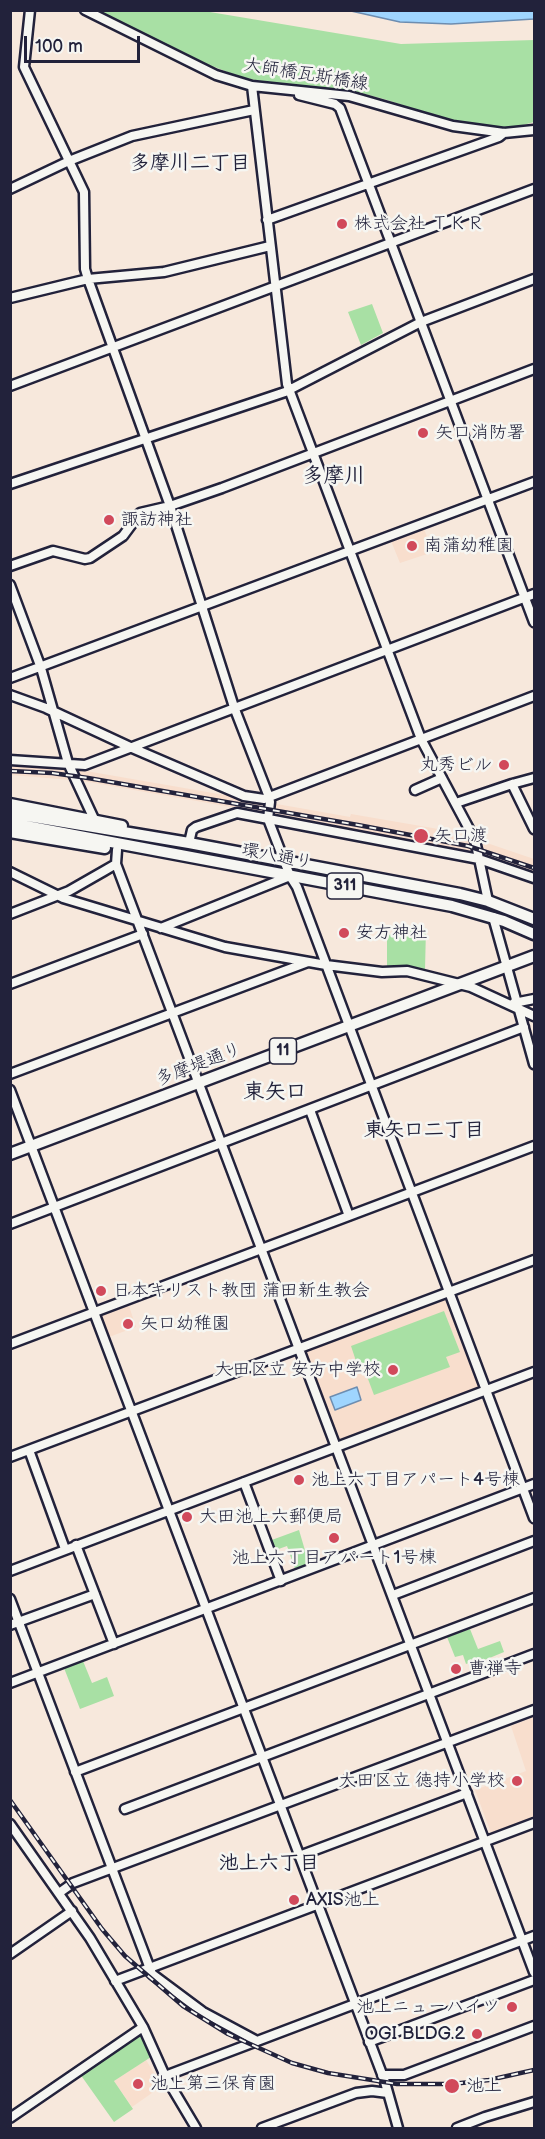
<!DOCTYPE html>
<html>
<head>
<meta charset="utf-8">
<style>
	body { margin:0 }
	#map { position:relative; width:545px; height:2139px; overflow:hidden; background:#f7e8dc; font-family:"Balsamiq Sans",sans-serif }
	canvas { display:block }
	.frame { position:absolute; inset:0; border:12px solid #22223b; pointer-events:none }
	.scale { position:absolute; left:24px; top:36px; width:116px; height:27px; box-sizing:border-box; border:3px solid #22223b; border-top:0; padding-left:8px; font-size:18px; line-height:21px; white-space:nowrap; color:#22223b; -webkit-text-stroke:4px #f6f6f2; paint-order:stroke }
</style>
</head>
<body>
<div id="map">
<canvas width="545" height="2139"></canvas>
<div class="frame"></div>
<div class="scale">100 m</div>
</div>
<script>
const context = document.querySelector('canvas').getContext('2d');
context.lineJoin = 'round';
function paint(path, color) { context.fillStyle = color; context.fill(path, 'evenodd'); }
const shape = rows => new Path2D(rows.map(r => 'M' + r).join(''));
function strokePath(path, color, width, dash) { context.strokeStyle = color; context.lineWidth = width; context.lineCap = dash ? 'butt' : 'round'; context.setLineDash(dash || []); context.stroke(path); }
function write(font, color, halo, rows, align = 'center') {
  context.font = font + ' "Balsamiq Sans","Klee One",sans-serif'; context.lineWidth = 5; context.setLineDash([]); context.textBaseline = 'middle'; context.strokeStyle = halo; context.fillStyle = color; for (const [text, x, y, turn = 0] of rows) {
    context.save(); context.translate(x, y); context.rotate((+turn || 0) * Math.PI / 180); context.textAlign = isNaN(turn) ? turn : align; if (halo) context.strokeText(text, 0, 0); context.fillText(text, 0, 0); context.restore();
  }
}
const built = shape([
	[424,529,433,552,400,563,391,541],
	[11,764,63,767,311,810,350,817,351,814,444,830,444,834,484,842,534,859,534,873,472,852,457,850,276,815,83,781,11,775],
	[446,1299,479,1388,340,1440,306,1352],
	[129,1306,136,1327,109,1337,101,1315],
	[534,1717,534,1817,491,1833,475,1790,526,1771,511,1726],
	[146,2060,162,2086,132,2107,114,2081]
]);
const green = shape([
	[97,11,204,11,401,44,534,40,534,122,509,129,467,123,438,117,387,100,354,91,259,81,238,76,191,58],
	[372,304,383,333,361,345,348,312],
	[426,928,425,970,408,966,387,966,387,935,405,933,405,931],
	[444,1311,460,1352,446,1357,450,1367,374,1395,362,1363,357,1364,351,1346],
	[299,1530,309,1564,295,1569,287,1546,273,1551,269,1541],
	[470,1629,478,1649,500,1641,504,1652,475,1664,473,1661,466,1664,463,1655,455,1657,447,1637],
	[83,1661,92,1683,107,1677,114,1696,80,1709,64,1668],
	[140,2032,151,2057,114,2081,133,2109,114,2122,80,2074]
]);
const water = shape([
	[534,10,534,19,451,24,400,22,351,11,534,10],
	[357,1387,361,1400,335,1410,330,1397,357,1387]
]);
const minor = shape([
	[30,10,24,67,84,192,85,269,88,279,170,506,234,707,269,797,270,802,268,819,290,876,297,887,534,1518],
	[85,10,216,75,252,86,349,96,453,126,475,129,504,133,534,130],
	[252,86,287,384,421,739,475,840,488,901],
	[299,91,299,95,335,104,340,108,534,622],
	[10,189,69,161,132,136,254,110],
	[267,220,499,137,504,133],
	[10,298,88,279,164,272,270,246],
	[10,386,534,189],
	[10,484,285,392,421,322,534,279],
	[10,566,53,551,85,559,90,558,123,536,140,513,170,506,222,488,534,369],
	[10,585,41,668,68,763,94,819],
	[10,678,534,482],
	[10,695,46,708,130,747,244,796,264,799,534,696],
	[10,760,85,765,534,594],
	[512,784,534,829],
	[415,790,442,778],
	[456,803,512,784,534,778],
	[189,843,192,830,196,827,237,813,479,859,534,878],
	[116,864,534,1972],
	[10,872,63,898,225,947,326,965,382,972,407,971,471,987,534,1016],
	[10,914,69,891,104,871,116,864,117,850],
	[493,917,534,1064],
	[161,928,290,876],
	[10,984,143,934],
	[514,1003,534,999],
	[10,1074,308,962],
	[10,1090,385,2082,398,2128],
	[310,1110,349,1216],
	[10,1224,524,1027],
	[10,1344,534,1146],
	[29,1450,65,1549],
	[10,1457,534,1260],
	[244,1482,281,1581],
	[76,1545,114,1644],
	[10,1571,534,1372],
	[393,1595,534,1541],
	[10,1599,152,1974,203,2012,257,2041],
	[10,1625,95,1594],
	[10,1683,534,1484],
	[75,1772,534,1598],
	[125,1809,534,1654],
	[10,1824,90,1938,143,2027,165,2076,196,2128],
	[299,1856,467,1793],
	[59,1893,73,1883,534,1710],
	[10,1954,72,1911],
	[115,1981,534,1823],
	[369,2042,534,1980],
	[382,2075,404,2075,534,2026],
	[165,2076,534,1936],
	[10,2118,143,2027],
	[262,2128,356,2093,372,2091,388,2093],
	[457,2128,485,2117,534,2102]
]);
const major = shape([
	[10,804,122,826],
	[10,813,189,843,460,894,488,901,534,919],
	[10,823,452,906,504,921,534,934],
	[10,832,105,848],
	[10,1154,534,956]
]);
const rail = shape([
	[10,771,52,773,88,778,358,825,468,846,534,868],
	[10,1800,102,1929,125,1956,183,2006,228,2034,292,2063,328,2073,397,2084,452,2084,489,2080,534,2070]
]);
const markers = [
	[342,224,6,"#d1495b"],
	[423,433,6,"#d1495b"],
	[109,520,6,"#d1495b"],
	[412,546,6,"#d1495b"],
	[504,765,6,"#d1495b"],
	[421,836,8,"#d1495b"],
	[344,933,6,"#d1495b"],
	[101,1291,6,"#d1495b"],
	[128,1324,6,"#d1495b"],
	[393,1370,6,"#d1495b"],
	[299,1480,6,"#d1495b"],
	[187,1517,6,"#d1495b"],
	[334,1538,6,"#d1495b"],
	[456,1669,6,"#d1495b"],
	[517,1781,6,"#d1495b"],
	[294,1900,6,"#d1495b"],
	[512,2007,6,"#d1495b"],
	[477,2034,6,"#d1495b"],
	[138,2084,6,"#d1495b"],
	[452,2086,8,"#d1495b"]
];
const shields = [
	[345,886,36],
	[283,1051,27]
];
const shieldNames = [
	["311",345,886],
	["11",283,1051]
];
const streetNames = [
	["大師橋瓦斯橋線",306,75,9],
	["環八通り",277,857,11],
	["多摩堤通り",199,1065,-21]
];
const poiNames = [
	["株式会社 ＴＫＲ",354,224],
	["矢口消防署",435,433],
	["諏訪神社",121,520],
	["南蒲幼稚園",424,546],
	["丸秀ビル",492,765,"right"],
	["矢口渡",434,836],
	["安方神社",356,933],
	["日本キリスト教団 蒲田新生教会",113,1291],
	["矢口幼稚園",140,1324],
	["大田区立 安方中学校",381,1370,"right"],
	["池上六丁目アパート4号棟",311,1480],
	["大田池上六郵便局",199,1517],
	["池上六丁目アパート1号棟",334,1558,"center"],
	["曹禅寺",468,1669],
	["大田区立 徳持小学校",505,1781,"right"],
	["AXIS池上",306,1900],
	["池上ニューハイツ",500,2007,"right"],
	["OGI BLDG.2",465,2034,"right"],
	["池上第三保育園",150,2084],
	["池上",466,2086]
];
const neighbourhoodNames = [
	["多摩川二丁目",190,164],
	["東矢口二丁目",424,1131],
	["池上六丁目",269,1864]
];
const quarterNames = [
	["多摩川",334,477],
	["東矢口",275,1093]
];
paint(built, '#f8decd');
paint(green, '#a8e0a4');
paint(water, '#9fd5fe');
strokePath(water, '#6d8db0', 1.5);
strokePath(minor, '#22223b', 13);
strokePath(major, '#22223b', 15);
strokePath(minor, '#f6f6f2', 8);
strokePath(major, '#f6f6f2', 10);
strokePath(rail, '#22223b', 4.5);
strokePath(rail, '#f6f6f2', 2, [7]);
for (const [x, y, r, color] of markers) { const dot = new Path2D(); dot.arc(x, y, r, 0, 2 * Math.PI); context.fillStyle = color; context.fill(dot); strokePath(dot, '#f6f6f2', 2); }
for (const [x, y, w] of shields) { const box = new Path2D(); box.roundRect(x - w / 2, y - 13, w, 26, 4.5); context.fillStyle = '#f6f6f2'; context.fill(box); strokePath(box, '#22223b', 1.5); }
write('bold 16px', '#22223b', null, shieldNames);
write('18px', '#22223b', '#f6f6f2', streetNames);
write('18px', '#22223b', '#f6f6f2', poiNames, 'left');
write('bold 20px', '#22223b', '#f6f6f2', neighbourhoodNames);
write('bold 21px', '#22223b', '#f6f6f2', quarterNames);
</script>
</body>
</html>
